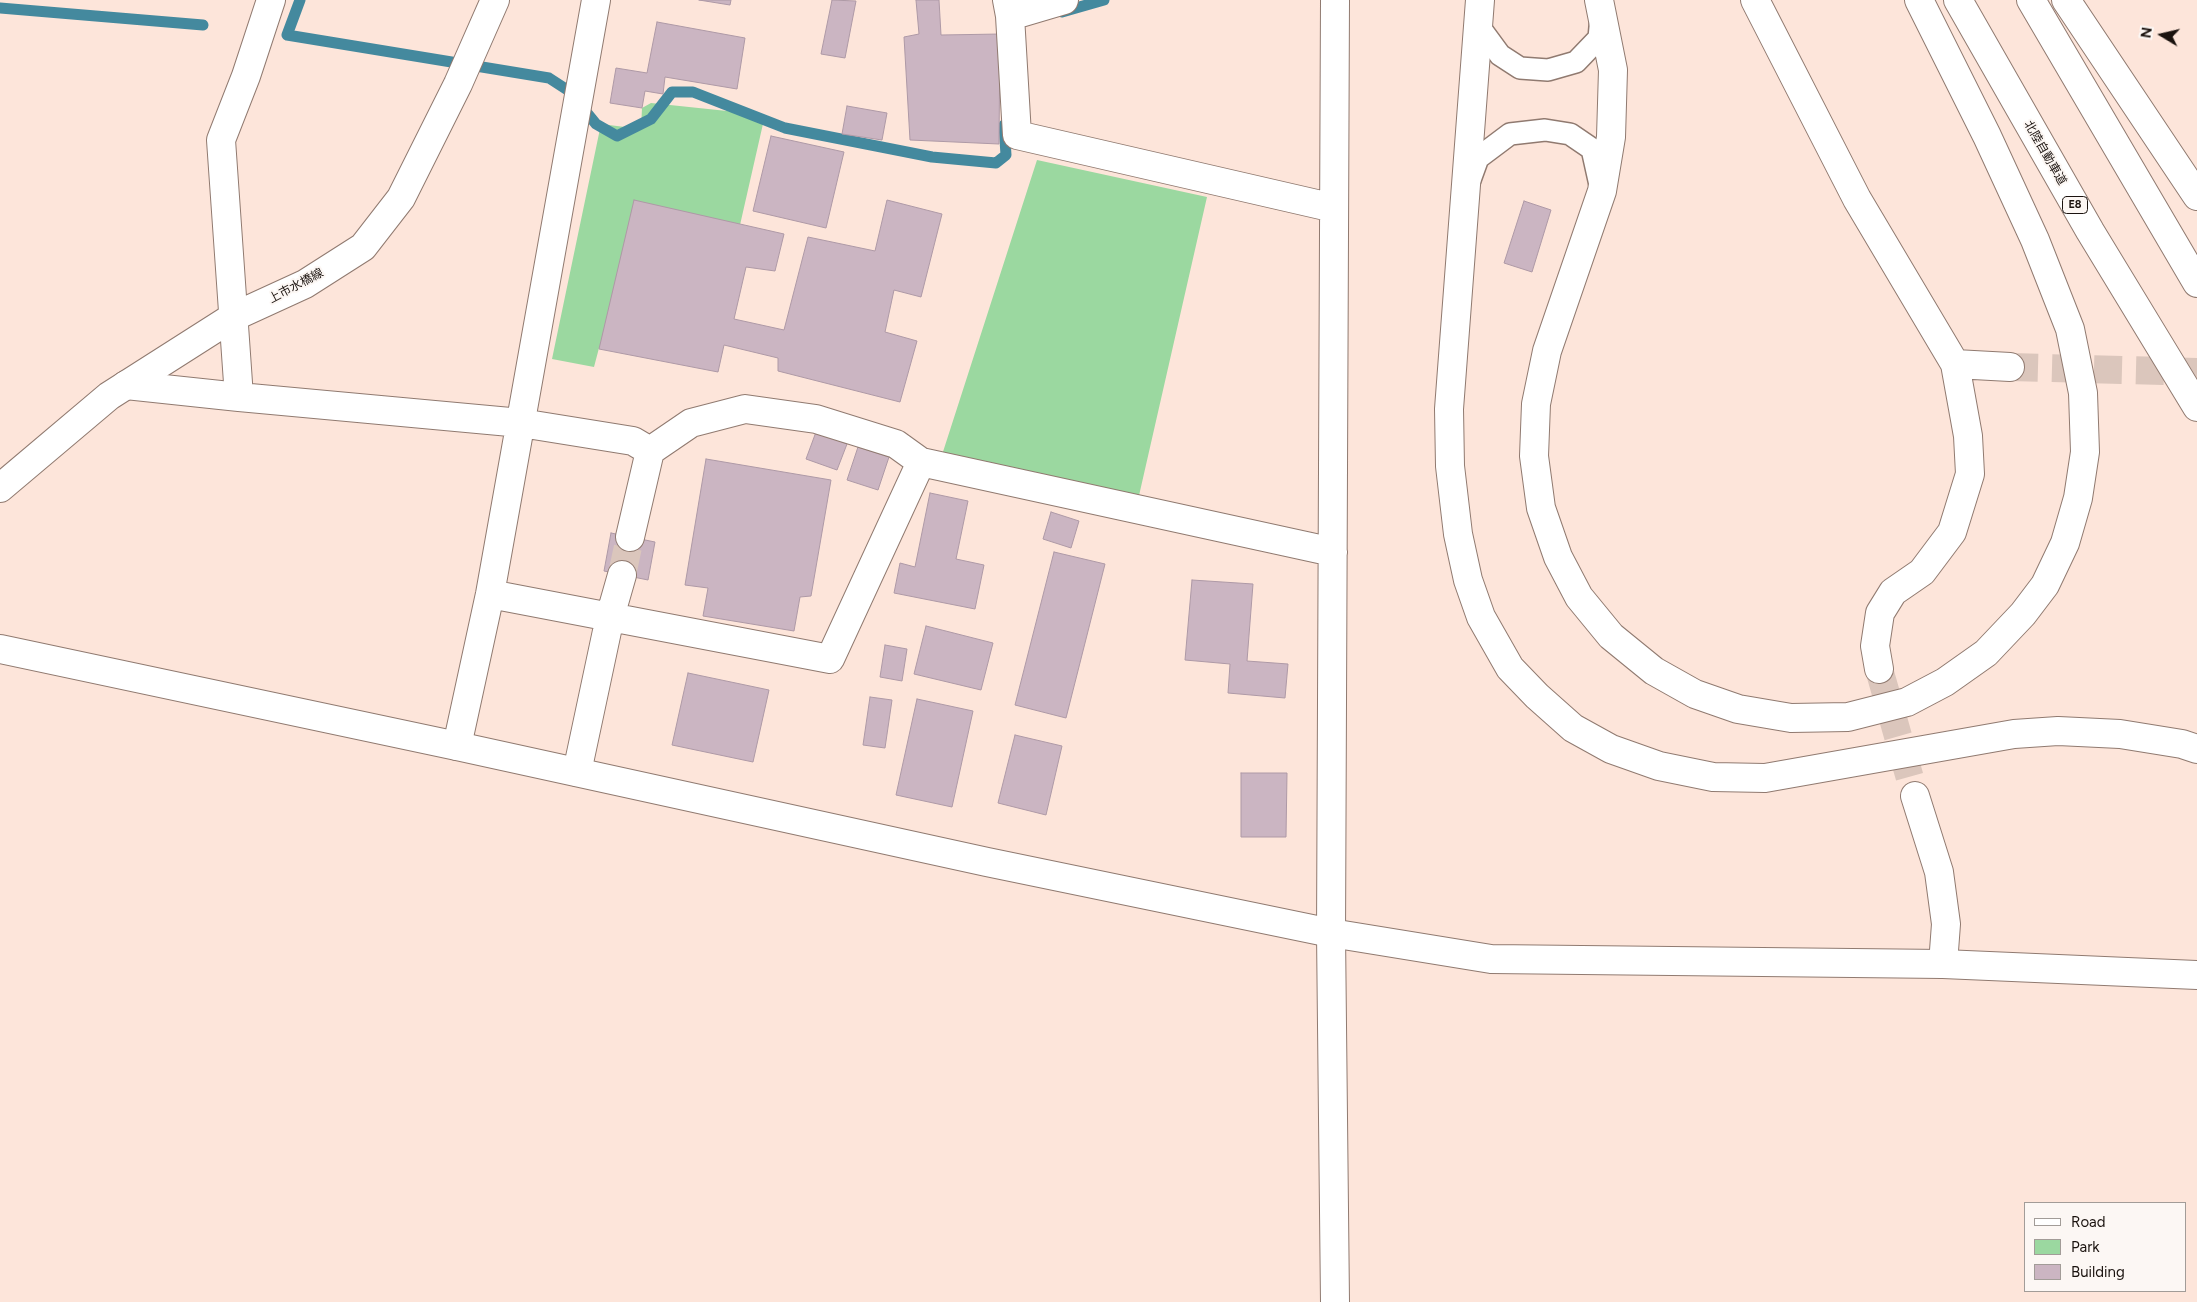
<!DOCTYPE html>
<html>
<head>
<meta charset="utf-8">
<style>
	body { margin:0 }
	#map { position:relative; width:2197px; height:1302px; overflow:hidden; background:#fde5da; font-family:Figtree,sans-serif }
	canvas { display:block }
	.legend { position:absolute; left:2024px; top:1202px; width:162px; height:90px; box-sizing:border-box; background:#fcf7f4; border:1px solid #a29c98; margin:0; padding:6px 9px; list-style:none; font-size:15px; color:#1b130f }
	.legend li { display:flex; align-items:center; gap:10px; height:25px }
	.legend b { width:25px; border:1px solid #a29c98 }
	.north { position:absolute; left:2137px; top:10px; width:50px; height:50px; -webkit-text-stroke:4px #fcf7f4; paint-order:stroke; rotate:279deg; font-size:14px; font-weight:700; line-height:20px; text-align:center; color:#1b130f }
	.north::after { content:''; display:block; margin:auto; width:18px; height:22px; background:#1b130f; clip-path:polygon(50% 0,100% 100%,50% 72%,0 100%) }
</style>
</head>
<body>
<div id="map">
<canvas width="2197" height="1302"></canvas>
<ul class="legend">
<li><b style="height:6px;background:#fff"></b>Road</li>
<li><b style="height:14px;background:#9bd8a0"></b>Park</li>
<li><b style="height:14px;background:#cbb5c2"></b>Building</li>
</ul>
<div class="north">N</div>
</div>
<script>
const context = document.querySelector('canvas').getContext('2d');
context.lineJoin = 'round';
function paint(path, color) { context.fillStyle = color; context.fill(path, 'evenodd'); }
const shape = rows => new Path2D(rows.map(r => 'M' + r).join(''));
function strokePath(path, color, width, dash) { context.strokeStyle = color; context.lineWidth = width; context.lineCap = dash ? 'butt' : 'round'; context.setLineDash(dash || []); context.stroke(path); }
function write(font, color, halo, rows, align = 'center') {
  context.font = font + ' Figtree,"Noto Sans JP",sans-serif'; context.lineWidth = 4; context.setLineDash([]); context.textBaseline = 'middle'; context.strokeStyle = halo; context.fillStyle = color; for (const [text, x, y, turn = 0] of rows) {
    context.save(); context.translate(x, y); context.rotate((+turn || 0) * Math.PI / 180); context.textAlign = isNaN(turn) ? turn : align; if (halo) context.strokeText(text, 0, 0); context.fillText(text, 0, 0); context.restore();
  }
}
const green = shape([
	[651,103,765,115,740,225,599,348,594,367,552,359,601,124,641,129,642,108],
	[1037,160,1207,197,1138,500,941,458]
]);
const stream = shape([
	[300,0,287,35,549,78,569,91,596,124,617,136,651,119,672,92,693,92,785,128,932,157,996,163,1006,155,1004,125],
	[0,8,203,25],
	[1062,12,1104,0]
]);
const building = shape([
	[699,0,731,0,730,5,699,0],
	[832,0,856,1,845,58,821,54,832,0],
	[916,0,939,0,941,35,1000,34,999,144,910,140,904,37,919,34,916,0],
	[657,22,745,38,737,89,665,77,663,94,645,91,642,108,610,103,616,68,647,73,657,22],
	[847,106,887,113,882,140,842,134,847,106],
	[771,136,844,152,826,228,753,211,771,136],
	[634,200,784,234,775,271,746,267,734,319,784,330,808,237,875,251,887,200,942,214,921,297,894,290,885,332,917,341,900,402,778,371,778,358,724,345,718,372,599,349,634,200],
	[1524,201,1551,210,1532,272,1504,263,1524,201],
	[816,432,847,444,837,470,806,459,816,432],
	[858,447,889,457,878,490,847,480,858,447],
	[706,459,831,480,811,596,800,597,794,631,703,616,708,588,685,585,706,459],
	[930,493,968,501,956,559,984,565,975,609,894,593,900,563,915,567,930,493],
	[1051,512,1079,521,1071,548,1043,539,1051,512],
	[611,533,655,542,648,580,604,571,611,533],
	[1054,552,1105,564,1066,718,1015,705,1054,552],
	[1192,580,1253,584,1247,661,1288,664,1285,698,1228,693,1230,664,1185,660,1192,580],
	[926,626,993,643,981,690,914,674,926,626],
	[885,645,907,649,902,681,880,677,885,645],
	[688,673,769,690,753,762,672,745,688,673],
	[870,697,892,700,885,748,863,745,870,697],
	[917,699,973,711,952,807,896,795,917,699],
	[1015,735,1062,746,1046,815,998,803,1015,735],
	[1241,773,1287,773,1286,837,1241,837,1241,773]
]);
const streetTunnel = shape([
	[2010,367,2197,372],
	[622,575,630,537],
	[1879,669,1915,796]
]);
const lane = shape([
	[1478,25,1500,55,1520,68,1548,70,1576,62,1599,38,1601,17],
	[1470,180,1478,158,1510,134,1545,130,1570,134,1592,149,1600,185]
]);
const street = shape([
	[271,0,246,76,221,140,239,397,521,423,633,441,650,451,630,537],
	[1007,0,1010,16,1017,135,1334,208],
	[1335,0,1331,933,1335,1302],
	[1755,0,1857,199,1955,364,1968,436,1970,474,1952,532,1922,572,1893,592,1880,613,1875,646,1879,669],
	[1010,16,1064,0],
	[1955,364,2010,367],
	[126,385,239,397],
	[650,451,691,423,745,409,816,419,896,444,921,462],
	[490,594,830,659,921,462,1333,552],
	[457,746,490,594,596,0],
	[577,772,610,617,622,575],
	[1915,796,1939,872,1946,924,1943,964]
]);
const secondary = shape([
	[0,488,109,396,233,317,305,284,363,247,401,198,458,84,495,0],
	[0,649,457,746,987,862,1331,933,1491,959,1943,964,2197,975]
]);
const highway = shape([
	[1480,0,1449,409,1450,466,1458,534,1468,580,1481,617,1510,668,1537,696,1573,728,1611,749,1659,766,1713,777,1765,778,2014,734,2058,731,2120,734,2182,744,2197,749],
	[1599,0,1613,70,1611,137,1602,191,1547,351,1536,404,1534,456,1541,508,1558,557,1579,597,1611,636,1654,671,1695,694,1738,709,1791,718,1848,717,1907,702,1945,682,1986,653,2023,614,2045,585,2065,543,2078,498,2085,452,2083,393,2070,329,2035,240,1987,136,1919,0],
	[1958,0,2090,231,2197,407],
	[2031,0,2197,283],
	[2066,0,2197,196]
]);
const shields = [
	[2075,205,25]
];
const shieldNames = [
	["E8",2075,205]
];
const streetNames = [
	["北陸自動車道",2045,153,60],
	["上市水橋線",296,286,-28]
];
paint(green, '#9bd8a0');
strokePath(stream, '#44899e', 11);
paint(building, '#cbb5c2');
strokePath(building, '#ae99a6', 1);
strokePath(streetTunnel, '#dbc6bc', 28, [28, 14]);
strokePath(lane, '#907a70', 24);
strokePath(street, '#907a70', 30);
strokePath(secondary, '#907a70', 30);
strokePath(highway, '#907a70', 30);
strokePath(lane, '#fff', 21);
strokePath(street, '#fff', 28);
strokePath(secondary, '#fff', 28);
strokePath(highway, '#fff', 28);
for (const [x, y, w] of shields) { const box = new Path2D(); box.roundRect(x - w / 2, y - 8.5, w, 17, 4); context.fillStyle = '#fcf7f4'; context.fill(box); strokePath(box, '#1b130f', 1); }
write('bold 11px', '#1b130f', null, shieldNames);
write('12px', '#1b130f', '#fcf7f4', streetNames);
</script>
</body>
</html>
